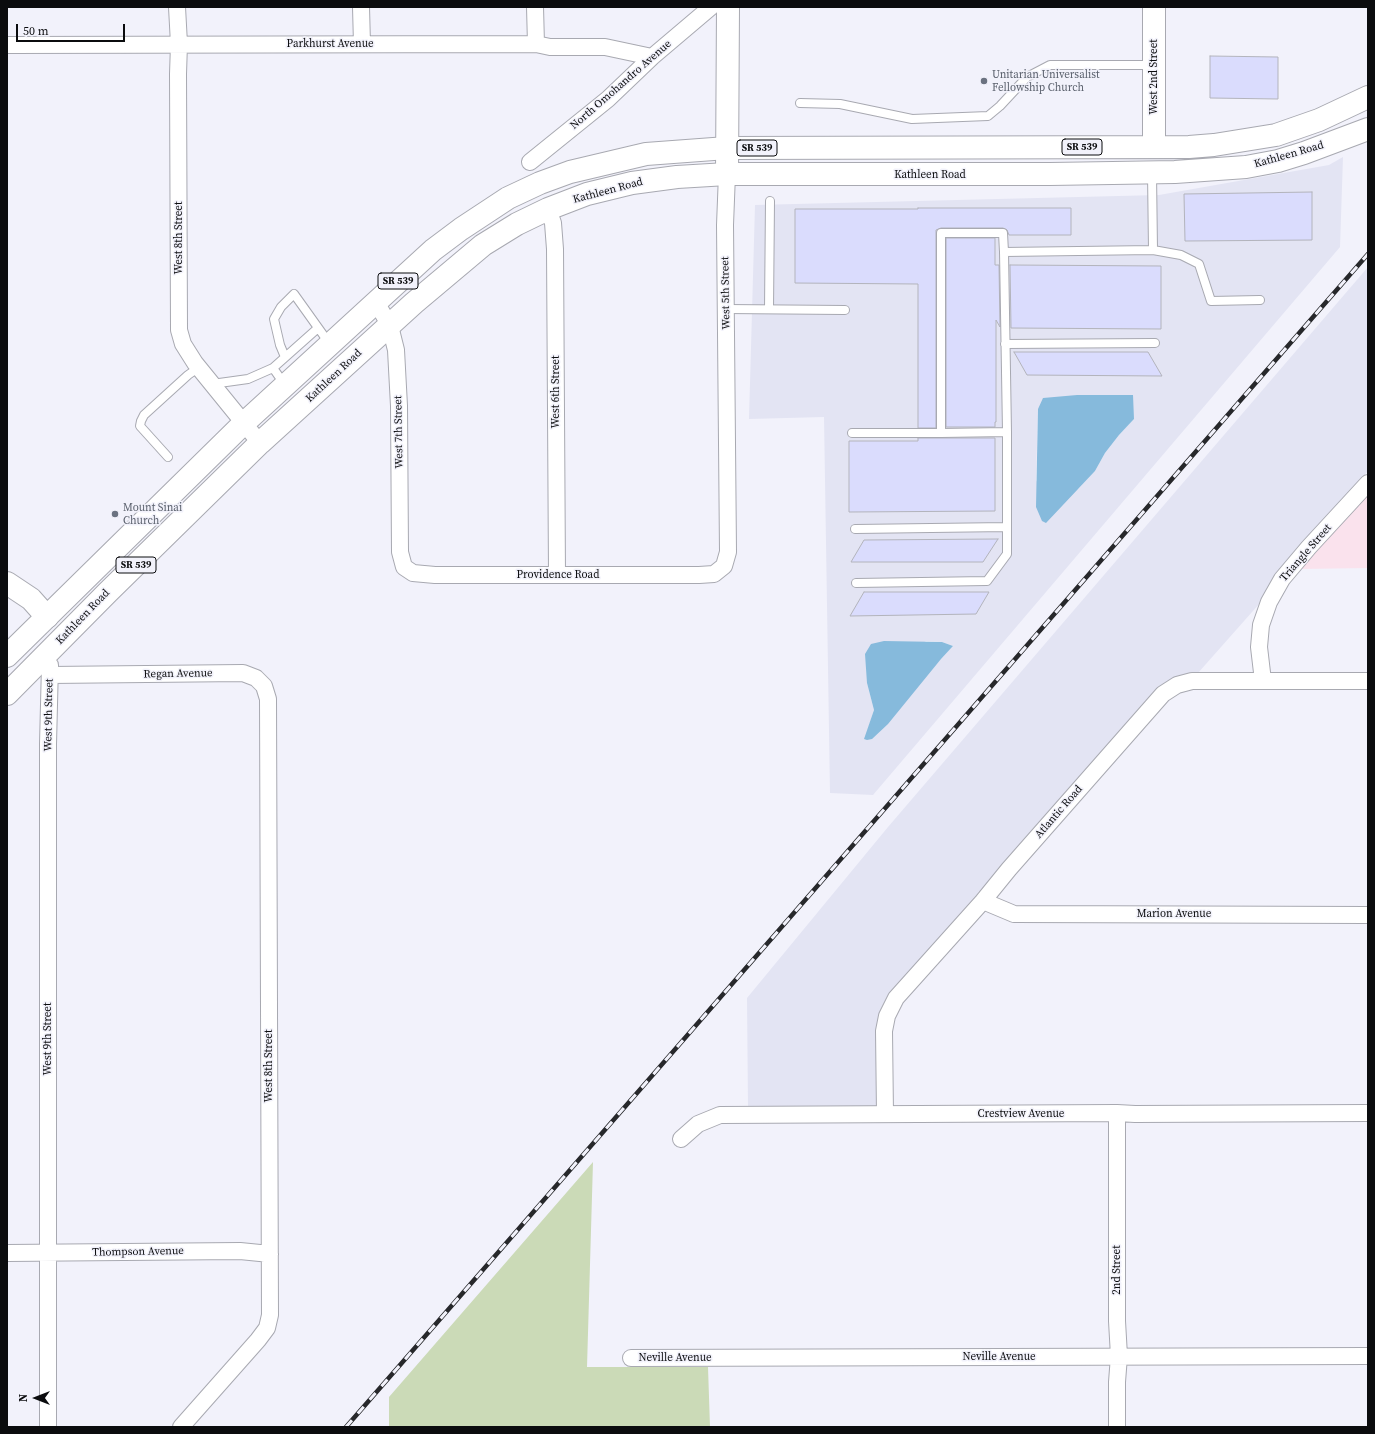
<!DOCTYPE html>
<html>
<head>
<meta charset="utf-8">
<style>
	body { margin:0 }
	#map { position:relative; width:1375px; height:1434px; overflow:hidden; background:#f2f2fb; font-family:"Source Serif 4",serif }
	canvas { display:block }
	.frame { position:absolute; inset:0; border:8px solid #0b0c0e; pointer-events:none }
	.north { position:absolute; left:16px; top:1378px; width:40px; height:40px; -webkit-text-stroke:3px #f2f2fb; paint-order:stroke; rotate:270deg; font-size:11px; font-weight:700; line-height:16px; text-align:center; color:#0b0c0e }
	.north::after { content:''; display:block; margin:auto; width:14px; height:18px; background:#0b0c0e; clip-path:polygon(50% 0,100% 100%,50% 72%,0 100%) }
	.scale { position:absolute; left:16px; top:24px; width:109px; height:18px; box-sizing:border-box; border:2px solid #0b0c0e; border-top:0; padding-left:5px; font-size:12px; line-height:14px; white-space:nowrap; color:#0b0c0e; -webkit-text-stroke:3px #f2f2fb; paint-order:stroke }
</style>
</head>
<body>
<div id="map">
<canvas width="1375" height="1434"></canvas>
<div class="frame"></div>
<div class="north">N</div>
<div class="scale">50 m</div>
</div>
<script>
const context = document.querySelector('canvas').getContext('2d');
context.lineJoin = 'round';
function paint(path, color) { context.fillStyle = color; context.fill(path, 'evenodd'); }
const shape = rows => new Path2D(rows.map(r => 'M' + r).join(''));
function strokePath(path, color, width, dash) { context.strokeStyle = color; context.lineWidth = width; context.lineCap = dash ? 'butt' : 'round'; context.setLineDash(dash || []); context.stroke(path); }
function write(font, color, halo, rows, align = 'center') {
  context.font = font + ' "Source Serif 4",serif'; context.lineWidth = 3; context.setLineDash([]); context.textBaseline = 'middle'; context.strokeStyle = halo; context.fillStyle = color; for (const [text, x, y, turn = 0] of rows) {
    context.save(); context.translate(x, y); context.rotate((+turn || 0) * Math.PI / 180); context.textAlign = isNaN(turn) ? turn : align; if (halo) context.strokeText(text, 0, 0); context.fillText(text, 0, 0); context.restore();
  }
}
const commercial = shape([
	[1368,495,1368,568,1301,569,1316,552]
]);
const built = shape([
	[1343,157,1340,247,873,795,830,793,824,417,749,419,755,205,1159,195,1329,165],
	[1077,395,1134,419,1119,435,1105,453,1095,471,1077,490,1036,481,1038,409],
	[926,641,942,642,953,646,865,739,874,710,867,683],
	[1368,267,1368,471,1275,575,1260,603,1198,673,1174,678,1156,689,1002,864,980,892,979,891,976,897,889,993,879,1013,876,1030,877,1107,748,1107,747,998,888,827]
]);
const green = shape([
	[593,1162,587,1367,708,1367,710,1427,389,1427,389,1397]
]);
const water = shape([
	[1077,395,1133,395,1134,419,1119,435,1105,453,1095,471,1046,523,1042,521,1036,507,1038,409,1043,398],
	[884,641,942,642,953,646,941,659,888,724,872,739,867,740,864,739,874,710,867,683,865,654,871,644]
]);
const building = shape([
	[1210,56,1278,57,1278,99,1210,98,1210,56],
	[1312,192,1312,240,1185,241,1184,194,1312,192],
	[918,208,1071,208,1071,235,1009,235,1007,230,1003,228,941,228,936,230,936,428,918,428,918,284,795,283,795,209,918,209,918,208],
	[946,238,995,238,995,265,999,265,1000,327,996,320,996,422,995,422,995,427,946,427,946,238],
	[1010,265,1161,266,1161,329,1011,328,1010,265],
	[1014,352,1148,352,1162,376,1027,375,1014,352],
	[918,438,995,438,995,511,849,512,849,441,918,441,918,438],
	[998,539,983,562,851,562,864,540,998,539],
	[864,592,989,592,976,614,850,616,864,592]
]);
const lane = shape([
	[800,103,840,104,912,119,988,116,1000,106,1027,77,1050,65,1153,65],
	[1152,173,1153,250,1181,255,1199,264,1211,301,1260,300],
	[1004,252,1007,432,941,433,941,233,1003,233,1004,252,1153,250],
	[726,309,845,310],
	[769,309,770,201],
	[1005,344,1155,343],
	[285,357,280,345,274,319,281,307,294,294,329,343],
	[273,368,285,385],
	[212,384,248,379,273,368,318,328],
	[852,433,941,433],
	[168,457,140,426,141,421,144,415,188,375,198,368],
	[855,529,1007,527],
	[856,583,987,581,1007,554,1007,432]
]);
const street = shape([
	[177,7,179,44,178,74,179,330,183,344,195,363,260,443],
	[361,7,362,44],
	[535,7,536,44],
	[7,45,536,44,550,47,605,47,652,57],
	[530,162,608,99,652,57,711,7],
	[548,209,553,223,555,249,557,575],
	[376,302,390,326,396,350,399,406,400,552,404,567,413,573,435,575,699,575,714,574,724,566,728,552,725,225,727,174],
	[50,675,243,673,256,678,264,686,268,699,270,1315,267,1328,258,1340,181,1427],
	[1263,681,1259,647,1261,625,1269,602,1282,579,1309,547,1368,483],
	[983,901,1014,914,1368,915],
	[1117,1113,1117,1321,1119,1356,1117,1382,1117,1427],
	[885,1114,884,1031,887,1016,896,998,983,901,1009,869,1163,694,1177,685,1192,681,1368,681],
	[681,1139,698,1124,720,1115,1117,1113,1135,1114,1368,1113],
	[7,1253,240,1251,270,1254],
	[631,1358,1368,1356],
	[48,1427,48,744,50,665]
]);
const secondary = shape([
	[1154,7,1154,146],
	[727,174,728,7],
	[7,583,31,599,47,617]
]);
const primary = shape([
	[7,656,243,424,433,250,461,229,508,198,540,183,570,172,646,154,727,148,1189,147,1214,145,1276,135,1319,120,1368,97],
	[7,694,108,592,260,443,414,303,483,245,517,224,548,209,587,194,632,183,677,177,727,174,1050,174,1175,172,1246,167,1278,161,1304,153,1368,129]
]);
const rail = shape([
	[346,1427,1368,254]
]);
const markers = [
	[984,81,4,"#6b7280"],
	[115,514,4,"#6b7280"]
];
const shields = [
	[1082,147,40],
	[757,148,40],
	[398,281,40],
	[136,565,40]
];
const shieldNames = [
	["SR 539",1082,147],
	["SR 539",757,148],
	["SR 539",398,281],
	["SR 539",136,565]
];
const streetNames = [
	["Parkhurst Avenue",330,44],
	["West 2nd Street",1154,77,-90],
	["North Omohandro Avenue",621,85,-41],
	["Kathleen Road",1289,155,-16],
	["Kathleen Road",930,175],
	["Kathleen Road",608,191,-15],
	["West 8th Street",179,238,-90],
	["West 5th Street",726,293,-91],
	["Kathleen Road",334,376,-43],
	["West 6th Street",556,392,-90],
	["West 7th Street",399,432,-91],
	["Triangle Street",1306,553,-49],
	["Providence Road",558,575],
	["Kathleen Road",83,617,-46],
	["Regan Avenue",178,674,-1],
	["West 9th Street",49,715,-89],
	["Atlantic Road",1059,812,-49],
	["Marion Avenue",1174,914],
	["West 9th Street",48,1039,-90],
	["West 8th Street",269,1066,-90],
	["Crestview Avenue",1021,1114],
	["Thompson Avenue",138,1252,-1],
	["2nd Street",1117,1270,-90],
	["Neville Avenue",999,1357],
	["Neville Avenue",675,1358]
];
const worshipNames = [
	["Unitarian Universalist",992,75],
	["Fellowship Church",992,88],
	["Mount Sinai",123,508],
	["Church",123,521]
];
paint(commercial, '#fae2ed');
paint(built, '#e3e4f3');
paint(green, '#cbdab7');
paint(water, '#86badc');
paint(building, '#dadcfd');
strokePath(building, '#b3b4bc', 1);
strokePath(lane, '#a8a9b1', 10);
strokePath(street, '#a8a9b1', 18);
strokePath(secondary, '#a8a9b1', 24);
strokePath(primary, '#a8a9b1', 24);
strokePath(lane, '#fff', 8);
strokePath(street, '#fff', 16);
strokePath(secondary, '#fff', 22);
strokePath(primary, '#fff', 22);
strokePath(rail, '#27282b', 4.5);
strokePath(rail, '#f2f2fb', 3, [9]);
for (const [x, y, r, color] of markers) { const dot = new Path2D(); dot.arc(x, y, r, 0, 2 * Math.PI); context.fillStyle = color; context.fill(dot); strokePath(dot, '#f2f2fb', 1.5); }
for (const [x, y, w] of shields) { const box = new Path2D(); box.roundRect(x - w / 2, y - 8, w, 16, 3); context.fillStyle = '#f2f2fb'; context.fill(box); strokePath(box, '#0b0c0e', 1); }
write('bold 10px', '#0b0c0e', null, shieldNames);
write('11px', '#0b0c0e', '#f2f2fb', streetNames);
write('11px', '#5b616d', '#f2f2fb', worshipNames, 'left');
</script>
</body>
</html>
